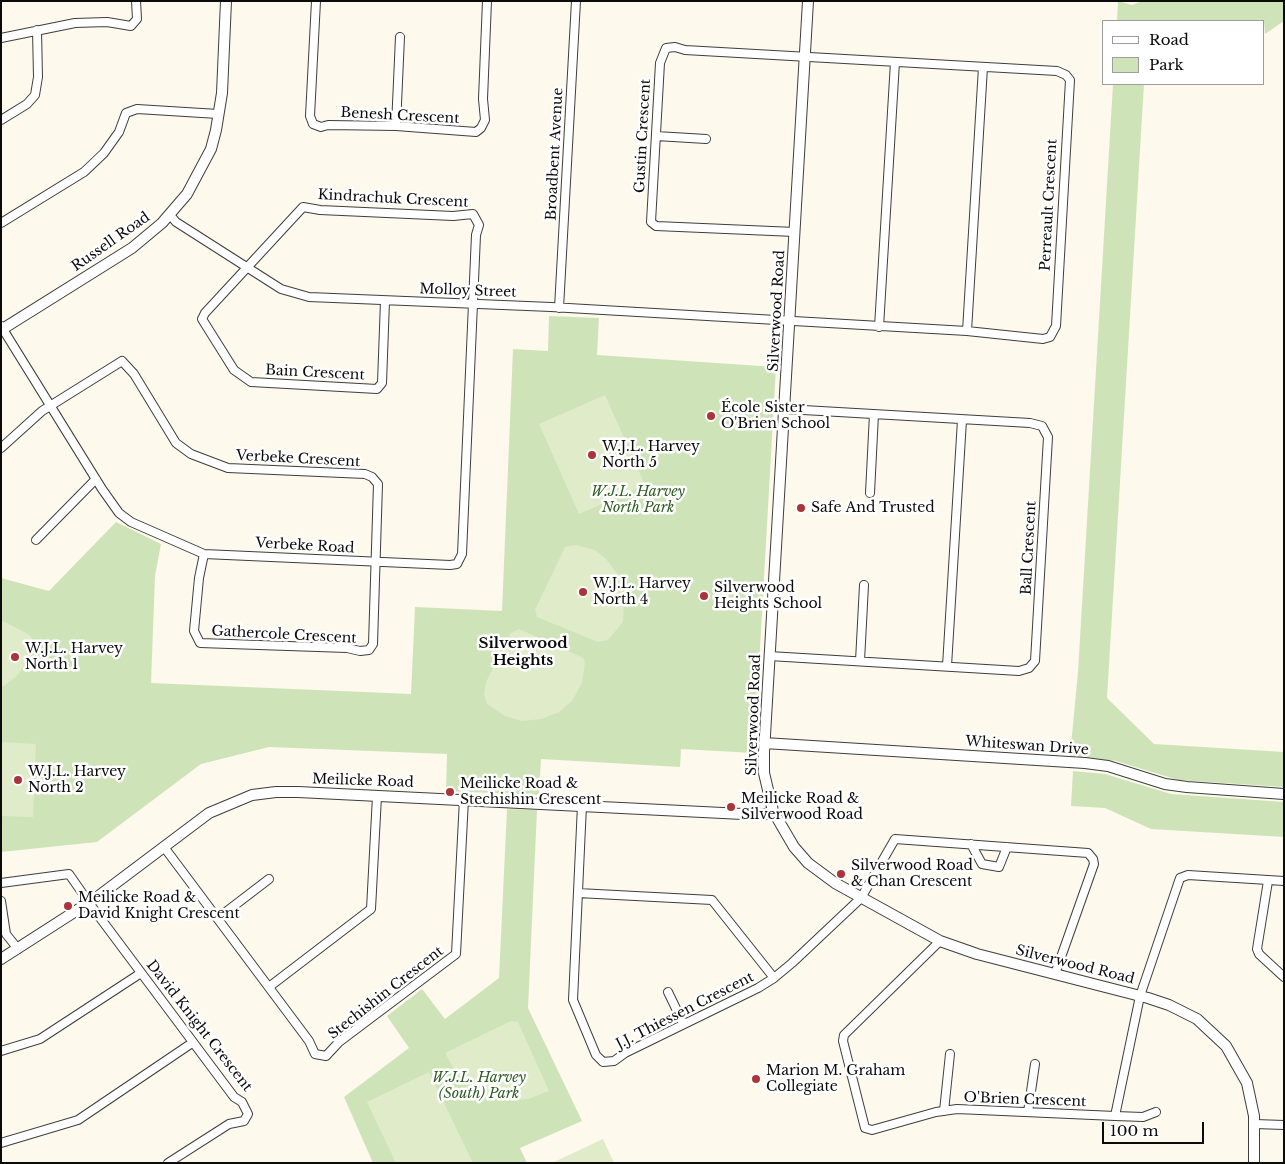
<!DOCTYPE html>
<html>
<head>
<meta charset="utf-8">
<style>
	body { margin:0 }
	#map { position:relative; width:1285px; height:1164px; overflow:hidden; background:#fdf9ec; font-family:"Libre Baskerville",serif }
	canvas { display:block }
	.frame { position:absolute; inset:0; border:2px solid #0b0b0b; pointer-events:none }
	.legend { position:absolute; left:1102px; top:20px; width:162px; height:65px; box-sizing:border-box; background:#fff; border:1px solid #9d9d9d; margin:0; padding:6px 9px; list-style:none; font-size:15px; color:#0b0b0b }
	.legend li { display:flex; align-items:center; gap:10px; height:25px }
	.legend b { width:25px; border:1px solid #9d9d9d }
	.scale { position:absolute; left:1102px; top:1122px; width:102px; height:22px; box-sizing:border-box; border:2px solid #0b0b0b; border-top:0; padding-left:6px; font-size:15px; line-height:18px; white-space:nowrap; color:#0b0b0b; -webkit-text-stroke:4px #fff; paint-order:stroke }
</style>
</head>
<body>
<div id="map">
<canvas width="1285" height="1164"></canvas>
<div class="frame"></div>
<ul class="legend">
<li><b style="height:6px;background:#fff"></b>Road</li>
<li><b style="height:14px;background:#cfe3b9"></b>Park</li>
</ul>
<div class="scale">100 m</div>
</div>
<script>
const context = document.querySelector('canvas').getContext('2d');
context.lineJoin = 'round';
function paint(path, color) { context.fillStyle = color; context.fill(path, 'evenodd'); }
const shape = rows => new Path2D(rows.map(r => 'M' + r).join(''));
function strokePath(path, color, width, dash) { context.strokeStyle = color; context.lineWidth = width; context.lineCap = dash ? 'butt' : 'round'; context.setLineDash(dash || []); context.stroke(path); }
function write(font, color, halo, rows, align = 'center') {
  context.font = font + ' "Libre Baskerville",serif'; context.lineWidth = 5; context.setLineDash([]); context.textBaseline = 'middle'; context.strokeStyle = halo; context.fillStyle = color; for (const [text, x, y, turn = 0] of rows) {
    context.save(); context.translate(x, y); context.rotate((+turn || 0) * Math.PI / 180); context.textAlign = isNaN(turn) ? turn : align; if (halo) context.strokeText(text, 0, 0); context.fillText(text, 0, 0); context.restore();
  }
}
const green = shape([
	[1118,1,1132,5,1142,1,1284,1,1284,21,1265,34,1264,21,1117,21],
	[1113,84,1144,84,1107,698,1154,744,1284,752,1284,787,1178,780,1116,761,1070,756,1078,672],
	[549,316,599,318,597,355,776,367,754,753,681,749,680,767,541,759,539,795,446,791,447,754,269,747,201,764,97,842,1,852,1,578,49,591,116,522,161,544,155,576,151,683,411,694,415,607,502,611,513,349,548,351],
	[1073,771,1105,774,1171,794,1284,802,1284,837,1151,829,1105,808,1071,806],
	[507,809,537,810,528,1008,582,1121,520,1148,527,1163,373,1163,344,1097,409,1048,387,1016,422,989,445,1019,499,978]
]);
const pitch = shape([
	[605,395,645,485,579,514,539,424],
	[576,545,595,550,606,559,619,576,624,598,623,622,608,640,598,642,537,617,535,610,565,547],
	[1,620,30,635,32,639,30,654,22,669,16,677,1,688],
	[519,629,583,658,585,662,582,683,572,701,559,712,541,719,522,721,505,716,487,704,484,694,486,682,511,633],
	[1,742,36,744,33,817,1,816],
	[511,1021,518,1022,549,1091,528,1099,507,1101,481,1094,472,1088,456,1073,445,1053],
	[429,1072,473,1163,396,1163,367,1102],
	[603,1139,614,1163,552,1163]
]);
const minor = shape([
	[316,1,310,116,313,124,321,127,328,125,396,126,476,132,481,128,485,120,483,99,487,1],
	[1,38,75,23,107,22,131,26,137,19,136,1],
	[1,120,27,104,35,95,38,77,37,30],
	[396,126,400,37],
	[656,136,706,139],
	[170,215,176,222,281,289,309,297,551,307,967,331,1043,339,1050,337,1056,326,1070,80,1066,75,1057,71,685,50,675,47,666,48,660,63,651,222,656,226,795,232],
	[1,223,84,172,104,153,119,132,126,113,137,109,218,114],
	[559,308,576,1],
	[1,326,102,489,119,513,131,522,204,554,450,565,457,564,462,554,476,235,479,225,473,214,453,216,320,210,303,207,205,313,202,319,234,370,251,382,377,389,382,383,385,301],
	[879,327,895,62],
	[967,331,983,67],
	[1,448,42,411,122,361,134,374,176,443,191,454,228,468,365,474,372,477,378,484,373,644,369,650,360,651,347,648,200,643,194,631,199,578,204,554],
	[870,493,874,414],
	[36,540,96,479],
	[769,656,1019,671,1029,668,1035,661,1048,437,1042,426,1030,423,786,409],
	[860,661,864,585],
	[947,666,962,420],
	[582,805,573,1000,596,1055,603,1062,614,1061,625,1053,758,988,774,978,792,963,861,898,895,839,1088,853,1093,859,1094,864,1055,974],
	[971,844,982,864,999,867,1007,847],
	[164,847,309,1041,315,1054,326,1056,339,1042,456,954,464,799],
	[1268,881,1257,949,1259,954,1284,977],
	[1,883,69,874,85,897],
	[578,893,712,900,774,978],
	[1,901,6,934,18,949],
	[89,903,234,1097,242,1102,248,1114,244,1121,229,1124,168,1163],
	[218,918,269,879],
	[940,941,844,1035,843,1041,865,1128,872,1130,936,1112,957,1109,1115,1116,1140,996,1180,878,1188,875,1284,881],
	[269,987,371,909,377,796],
	[668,992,683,1023],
	[1,1051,40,1039,141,973],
	[944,1111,950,1054],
	[1028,1112,1035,1064],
	[1115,1116,1143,1117,1156,1112],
	[1255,1124,1284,1125],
	[1,1143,78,1120,192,1043]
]);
const tertiary = shape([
	[808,1,764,752,764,773,773,811,794,847,808,863,835,883,940,941,977,954,1148,998,1169,1005,1197,1019,1226,1046,1247,1083,1254,1116,1254,1163],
	[1,330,132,248,162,223,187,194,211,149,216,130,222,93,226,1],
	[764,743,1085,763,1108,766,1165,784,1187,787,1284,794],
	[1,959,96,898,209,813,252,795,276,792,298,792,763,815,773,811]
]);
const markers = [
	[711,416,5,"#ab333a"],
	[592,455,5,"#ab333a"],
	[801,508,5,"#ab333a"],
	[583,592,5,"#ab333a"],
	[704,596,5,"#ab333a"],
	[15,657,5,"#ab333a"],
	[18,780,5,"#ab333a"],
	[450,792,5,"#ab333a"],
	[731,807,5,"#ab333a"],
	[841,874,5,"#ab333a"],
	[68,906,5,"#ab333a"],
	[756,1079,5,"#ab333a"]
];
const streetNames = [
	["Benesh Crescent",400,116,3],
	["Gustin Crescent",643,136,-87],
	["Broadbent Avenue",555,154,-87],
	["Kindrachuk Crescent",393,199,3],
	["Perreault Crescent",1049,205,-87],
	["Russell Road",111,242,-35],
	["Molloy Street",468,291,2],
	["Silverwood Road",777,311,-87],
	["Bain Crescent",315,373,3],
	["Verbeke Crescent",298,459,3],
	["Verbeke Road",305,546,3],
	["Ball Crescent",1029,548,-87],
	["Gathercole Crescent",284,635,3],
	["Silverwood Road",754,715,-88],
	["Whiteswan Drive",1027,746,4],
	["Meilicke Road",363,781,2],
	["Silverwood Road",1075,965,14],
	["Stechishin Crescent",386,993,-38],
	["J.J. Thiessen Crescent",685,1011,-27],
	["David Knight Crescent",199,1026,52],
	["O'Brien Crescent",1025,1100,2]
];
const poiNames = [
	["École Sister",721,408],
	["O'Brien School",721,424],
	["W.J.L. Harvey",602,447],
	["North 5",602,463],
	["Safe And Trusted",811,508],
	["W.J.L. Harvey",593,584],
	["North 4",593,600],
	["Silverwood",714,588],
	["Heights School",714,604],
	["W.J.L. Harvey",25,649],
	["North 1",25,665],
	["W.J.L. Harvey",28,772],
	["North 2",28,788],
	["Meilicke Road &",460,784],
	["Stechishin Crescent",460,800],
	["Meilicke Road &",741,799],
	["Silverwood Road",741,815],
	["Silverwood Road",851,866],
	["& Chan Crescent",851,882],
	["Meilicke Road &",78,898],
	["David Knight Crescent",78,914],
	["Marion M. Graham",766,1071],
	["Collegiate",766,1087]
];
const parkNames = [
	["W.J.L. Harvey",638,492],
	["North Park",638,508],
	["W.J.L. Harvey",479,1078],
	["(South) Park",479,1094]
];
const neighbourhoodNames = [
	["Silverwood",523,644],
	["Heights",523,661]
];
paint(green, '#cfe3b9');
paint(pitch, '#e0ebca');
strokePath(minor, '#3e3e3e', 10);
strokePath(tertiary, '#3e3e3e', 12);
strokePath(minor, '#fff', 8);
strokePath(tertiary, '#fff', 10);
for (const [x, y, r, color] of markers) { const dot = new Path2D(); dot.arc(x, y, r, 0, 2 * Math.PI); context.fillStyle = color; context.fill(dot); strokePath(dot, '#fff', 2); }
write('14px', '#0b0b0b', '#fff', streetNames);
write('14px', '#0b0b0b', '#fff', poiNames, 'left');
write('italic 14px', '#305b23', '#fff', parkNames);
write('bold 15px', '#0b0b0b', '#fff', neighbourhoodNames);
</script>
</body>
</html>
